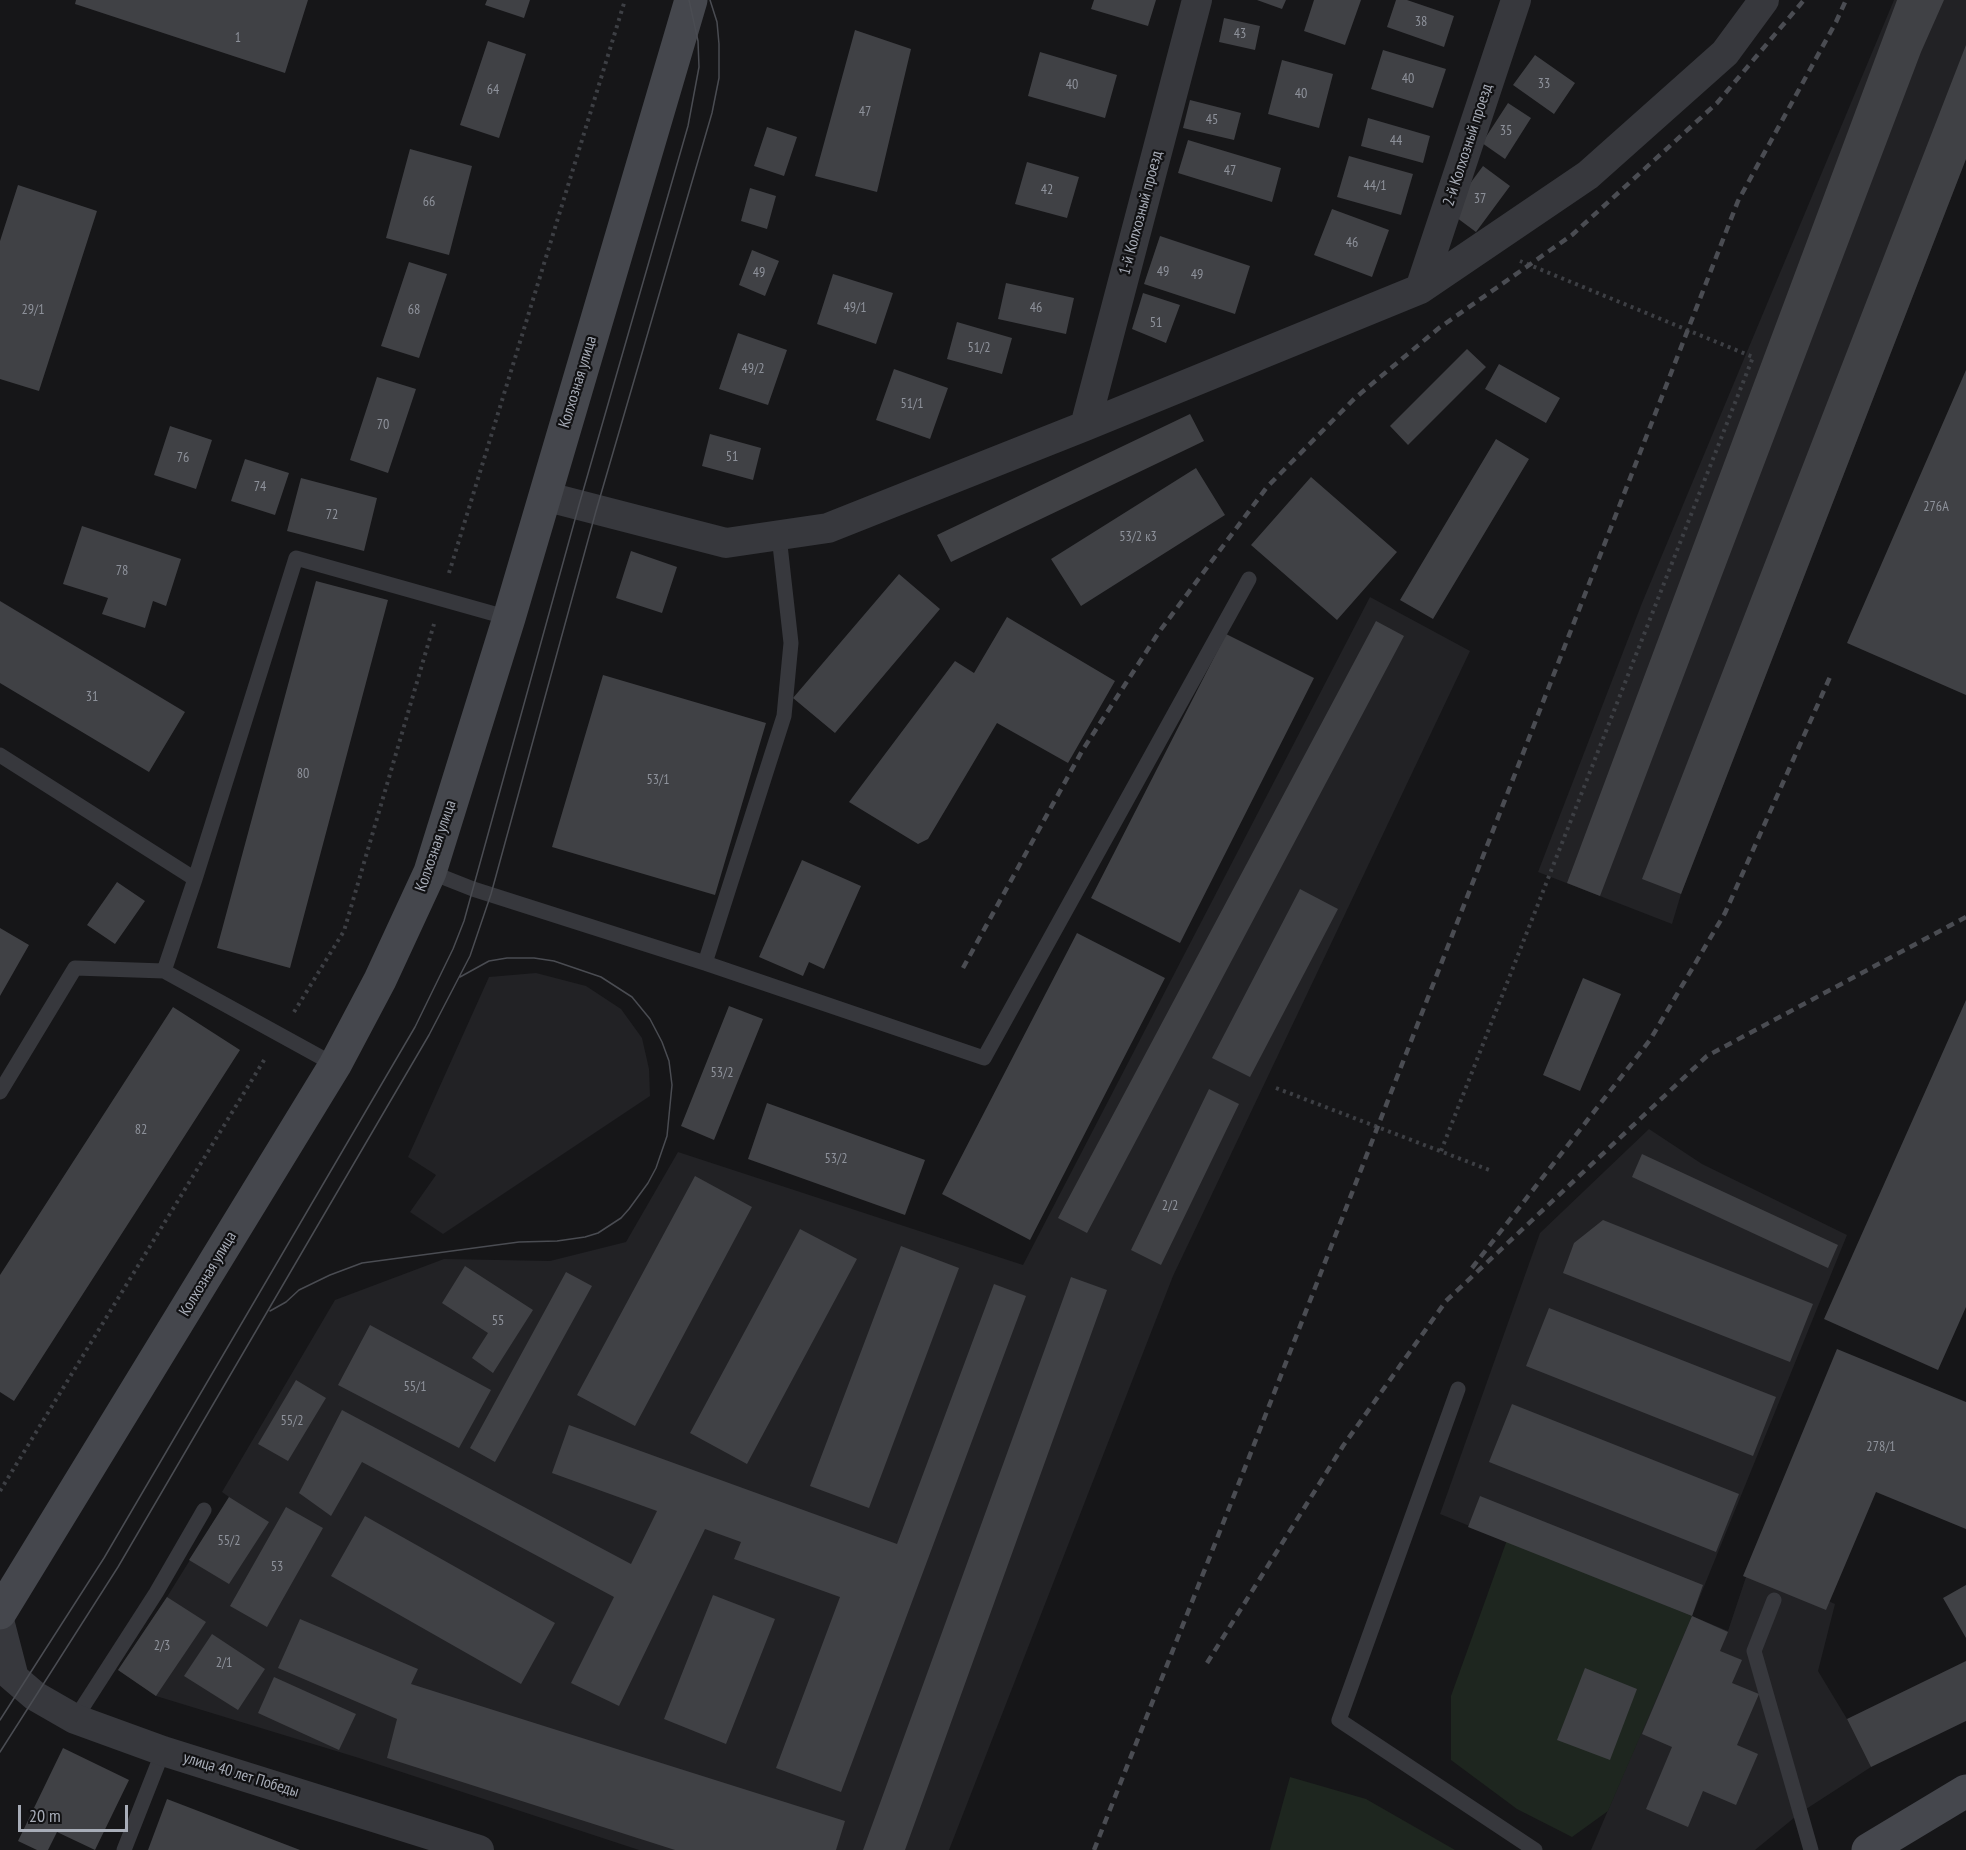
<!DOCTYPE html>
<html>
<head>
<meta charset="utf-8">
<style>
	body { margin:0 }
	#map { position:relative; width:1966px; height:1850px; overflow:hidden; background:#161618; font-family:"PT Sans Narrow",sans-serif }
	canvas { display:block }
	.scale { position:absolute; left:18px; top:1805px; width:110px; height:27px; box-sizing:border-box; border:3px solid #a8adb8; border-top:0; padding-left:8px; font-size:18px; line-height:21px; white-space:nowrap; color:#a8adb8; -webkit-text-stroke:4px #111113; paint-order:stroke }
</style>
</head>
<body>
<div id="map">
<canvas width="1966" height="1850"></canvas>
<div class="scale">20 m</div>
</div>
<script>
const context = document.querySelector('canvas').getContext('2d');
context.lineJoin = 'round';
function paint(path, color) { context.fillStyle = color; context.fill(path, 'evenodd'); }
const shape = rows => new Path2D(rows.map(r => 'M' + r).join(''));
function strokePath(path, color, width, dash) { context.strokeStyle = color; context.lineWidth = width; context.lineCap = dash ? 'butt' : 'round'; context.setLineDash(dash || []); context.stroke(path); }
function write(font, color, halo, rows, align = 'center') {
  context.font = font + ' "PT Sans Narrow",sans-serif'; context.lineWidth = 4.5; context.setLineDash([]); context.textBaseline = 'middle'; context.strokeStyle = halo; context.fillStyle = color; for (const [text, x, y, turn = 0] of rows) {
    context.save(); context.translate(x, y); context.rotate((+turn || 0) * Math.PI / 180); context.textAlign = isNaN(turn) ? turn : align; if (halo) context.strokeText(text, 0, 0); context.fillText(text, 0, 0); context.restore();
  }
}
const built = shape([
	[1894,0,1966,0,1966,159,1681,894,1672,924,1538,872,1642,603],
	[1370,597,1470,651,1173,1276,949,1850,639,1850,359,1758,156,1696,118,1670,167,1597,229,1497,222,1492,335,1300,444,1259,550,1261,626,1242,678,1152,1023,1265],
	[536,973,586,986,621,1009,642,1038,649,1069,650,1096,443,1234,410,1212,436,1175,408,1157,489,977],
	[1649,1129,1702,1164,1847,1235,1692,1616,1728,1631,1750,1565,1835,1604,1818,1671,1847,1719,1871,1767,1800,1813,1755,1850,1591,1850,1691,1616,1440,1514,1540,1233]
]);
const green = shape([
	[1507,1540,1692,1616,1608,1811,1572,1837,1517,1809,1451,1760,1451,1696],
	[1290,1777,1366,1799,1455,1850,1270,1850]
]);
const building = shape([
	[76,0,308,0,285,73,75,4],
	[487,0,530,0,524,18,485,5],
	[1094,0,1156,0,1148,26,1091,9],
	[1257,0,1286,0,1282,9],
	[1314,0,1361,0,1345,45,1304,31],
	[1396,0,1407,0,1454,16,1444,47,1387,27],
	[1897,0,1944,0,1921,52,1600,896,1567,883],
	[1224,18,1260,26,1255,50,1219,42],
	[855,30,911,49,877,192,815,176],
	[488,41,526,54,499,138,460,125],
	[1966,45,1966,159,1681,894,1642,879],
	[1383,50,1446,69,1433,108,1371,89],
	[1040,52,1117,75,1105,118,1028,96],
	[1535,55,1575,83,1554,114,1513,85],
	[1282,60,1333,74,1319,128,1268,114],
	[1190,100,1241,113,1234,140,1183,128],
	[1508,103,1531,118,1505,159,1482,143],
	[1368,118,1430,136,1423,163,1361,146],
	[767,127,797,137,784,176,754,166],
	[1188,140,1281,168,1272,202,1178,173],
	[410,149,472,166,449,255,386,238],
	[1349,156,1413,174,1401,215,1337,197],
	[1027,162,1079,177,1067,218,1015,204],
	[1483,166,1510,186,1476,232,1449,212],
	[18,185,97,211,39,391,0,379,0,241],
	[750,188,776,196,767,229,741,221],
	[1332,209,1389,230,1372,277,1314,255],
	[1160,236,1250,266,1235,314,1144,284],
	[752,250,779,261,765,296,739,285],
	[409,262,447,274,419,358,381,346],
	[833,274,893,293,876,344,817,324],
	[1006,283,1074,298,1066,334,998,319],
	[1143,293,1180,305,1166,343,1132,329],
	[957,322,1012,338,1002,374,947,359],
	[738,333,787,350,768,405,719,389],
	[1467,349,1486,367,1408,445,1390,426],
	[1499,364,1560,398,1546,423,1485,389],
	[894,369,948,388,930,439,876,420],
	[1966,370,1966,695,1847,643],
	[377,377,416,389,388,473,350,460],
	[1190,414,1204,441,951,562,937,535],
	[170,426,212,440,196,489,154,475],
	[710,434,761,448,753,480,702,466],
	[1496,439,1529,459,1433,619,1400,600],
	[245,459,289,473,275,515,231,501],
	[1196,468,1225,515,1081,606,1051,559],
	[1311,477,1397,552,1337,620,1251,545],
	[301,478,377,498,364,551,287,531],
	[82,526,181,559,166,606,153,601,145,628,102,614,108,598,63,584],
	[631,551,677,567,662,613,616,598],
	[899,574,940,609,835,733,793,698],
	[316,581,388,600,290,968,217,948],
	[0,601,185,712,149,772,0,683],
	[1007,617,1115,681,1068,763,997,723,928,839,918,844,849,802,955,661,974,673],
	[1376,621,1404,636,1087,1233,1058,1218],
	[1226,634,1314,678,1180,943,1091,898],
	[603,675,766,723,715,895,552,847],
	[802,860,861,886,824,969,809,962,803,976,759,957],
	[117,882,145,901,115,944,87,925],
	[1300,889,1338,909,1250,1077,1212,1058],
	[0,928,29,945,0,996],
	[1077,933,1165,978,1030,1240,942,1194],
	[1583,978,1621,994,1580,1091,1543,1075],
	[1966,1000,1966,1307,1938,1370,1824,1319],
	[729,1006,763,1019,714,1140,681,1126],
	[173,1007,240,1050,14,1401,0,1392,0,1275],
	[1209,1089,1239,1104,1161,1265,1131,1250],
	[767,1103,925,1160,905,1215,748,1159],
	[1642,1154,1838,1245,1828,1268,1632,1177],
	[695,1176,752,1207,635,1426,577,1395],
	[1603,1220,1813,1304,1790,1362,1563,1273,1574,1243],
	[800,1229,857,1259,747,1464,690,1433],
	[901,1246,959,1268,869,1508,810,1486],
	[465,1266,533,1310,493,1373,472,1358,488,1333,442,1303],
	[566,1272,592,1286,495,1462,470,1448],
	[1071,1277,1107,1290,905,1850,863,1850],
	[994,1284,1026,1296,841,1792,776,1768,840,1597,734,1559,741,1542,705,1529,619,1706,571,1683,614,1597,362,1462,331,1516,299,1493,342,1410,631,1564,657,1511,552,1473,569,1425,897,1544],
	[1549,1308,1776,1397,1753,1456,1526,1366],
	[370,1325,491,1390,459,1448,338,1385],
	[1837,1349,1966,1402,1966,1529,1876,1492,1826,1610,1743,1576],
	[296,1380,326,1398,288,1461,258,1444],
	[1512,1404,1739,1494,1716,1552,1489,1462],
	[1480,1496,1703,1585,1692,1616,1728,1632,1720,1651,1742,1660,1732,1683,1759,1694,1737,1745,1758,1754,1736,1805,1703,1791,1688,1827,1646,1809,1672,1747,1642,1734,1692,1616,1468,1527],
	[229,1497,269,1522,229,1584,189,1560],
	[286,1507,323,1528,267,1627,230,1606],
	[365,1516,555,1623,521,1684,331,1576],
	[1966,1585,1966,1638,1943,1598],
	[713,1595,775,1619,726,1744,664,1719],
	[167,1597,206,1622,156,1696,118,1670],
	[300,1619,418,1669,411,1684,845,1821,836,1850,675,1850,387,1758,397,1719,278,1668],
	[212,1634,265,1669,238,1710,184,1676],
	[1966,1661,1966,1721,1871,1767,1847,1719],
	[1585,1668,1637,1689,1610,1760,1557,1740],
	[274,1677,356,1714,339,1750,258,1713],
	[63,1748,129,1780,95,1850,57,1832,48,1850,37,1850,18,1841],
	[167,1799,300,1850,148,1850]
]);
const path = shape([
	[449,573,625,0],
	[294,1012,344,931,434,624],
	[1276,1088,1492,1171],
	[1441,1151,1753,357,1520,261],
	[0,1491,266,1057]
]);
const service = shape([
	[0,755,195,879],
	[430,872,473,889,705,963,984,1058,1249,579],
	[705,963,784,716,791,643,779,536],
	[335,1065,164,971,195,879,296,558,509,618],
	[0,1092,75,968,164,971],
	[1458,1389,1339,1720,1535,1850],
	[1774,1600,1754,1651,1811,1850],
	[75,1719,156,1593,204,1510],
	[124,1850,163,1751]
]);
const minor = shape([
	[1420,289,1516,0],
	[1085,426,1197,0],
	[544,496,726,543,828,528,1085,426,1420,289,1588,175,1725,53,1764,0],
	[0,1624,14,1678],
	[0,1666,35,1696,75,1719,163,1751,479,1850]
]);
const secondary = shape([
	[0,1613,335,1065,380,980,430,872,509,618,691,0],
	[1868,1850,1966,1791]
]);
const tram = shape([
	[270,1311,286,1302,299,1290,330,1275,362,1263,519,1242,557,1241,585,1237,598,1233,621,1218,629,1209,648,1183,656,1168,667,1136,672,1085,669,1061,662,1042,650,1019,632,997,601,977,554,961,534,958,507,958,489,961,460,977],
	[0,1720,104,1558,250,1309,415,1027,453,949,464,921,579,505,688,126,699,67,698,41,689,0],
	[0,1752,118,1567,429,1035,470,956,491,894,596,511,712,113,719,78,719,44,717,22,710,0]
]);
const rail = shape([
	[963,968,1082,751,1159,632,1267,487,1355,398,1439,328,1572,235,1717,103,1804,0],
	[1472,1268,1650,1040,1725,913,1830,677],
	[1207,1663,1343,1446,1446,1301,1707,1056,1966,917],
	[1094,1850,1248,1460,1738,201,1836,22,1846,0]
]);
const numberNames = [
	["38",1421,22],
	["43",1240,34],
	["1",238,38],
	["40",1408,79],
	["33",1544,84],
	["40",1072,85],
	["64",493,90],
	["40",1301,94],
	["47",865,112],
	["45",1212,120],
	["35",1506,131],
	["44",1396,141],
	["47",1230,171],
	["44/1",1375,186],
	["42",1047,190],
	["37",1480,199],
	["66",429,202],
	["46",1352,243],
	["49",1163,272],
	["49",759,273],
	["49",1197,275],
	["49/1",855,308],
	["46",1036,308],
	["29/1",33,310],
	["68",414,310],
	["51",1156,323],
	["51/2",979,348],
	["49/2",753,369],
	["51/1",912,404],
	["70",383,425],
	["51",732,457],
	["76",183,458],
	["74",260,487],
	["276А",1936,507],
	["72",332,515],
	["53/2 к3",1138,537],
	["78",122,571],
	["31",92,697],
	["80",303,774],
	["53/1",658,780],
	["53/2",722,1073],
	["82",141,1130],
	["53/2",836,1159],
	["2/2",1170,1206],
	["55",498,1321],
	["55/1",415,1387],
	["55/2",292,1421],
	["278/1",1881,1447],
	["55/2",229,1541],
	["53",277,1567],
	["2/3",162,1646],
	["2/1",224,1663]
];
const streetNames = [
	["2-й Колхозный проезд",1468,145,-72],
	["1-й Колхозный проезд",1141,213,-75],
	["Колхозная улица",578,382,-73],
	["Колхозная улица",436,846,-71],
	["Колхозная улица",208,1274,-59],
	["улица 40 лет Победы",241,1775,17]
];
paint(built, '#222225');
paint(green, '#1e261f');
paint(building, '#404145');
strokePath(path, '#3d3f44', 4, [3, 4.5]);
strokePath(service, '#37383d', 15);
strokePath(minor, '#37383d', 30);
strokePath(secondary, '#45474d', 33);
strokePath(tram, '#4a4c52', 1.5);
strokePath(rail, '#4a4c52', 4.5, [8, 6]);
write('14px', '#8e929b', null, numberNames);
write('16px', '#a8adb8', '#111113', streetNames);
</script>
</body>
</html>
